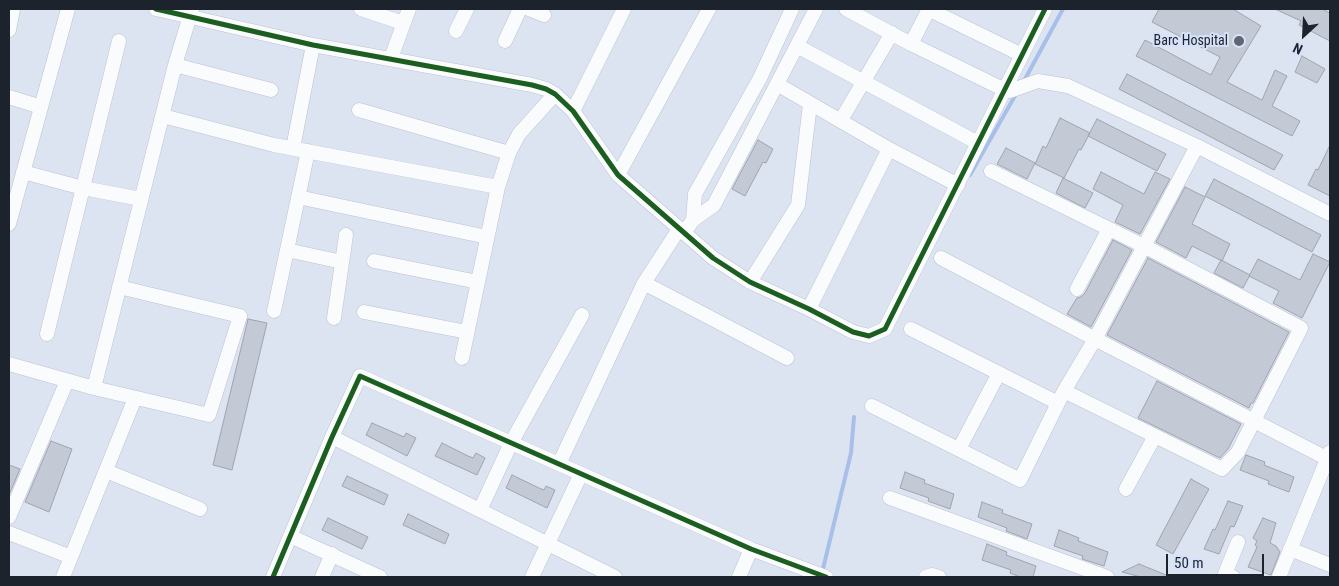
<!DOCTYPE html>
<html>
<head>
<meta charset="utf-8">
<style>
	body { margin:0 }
	#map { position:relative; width:1339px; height:586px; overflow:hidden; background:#dde4f1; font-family:"Roboto Condensed",sans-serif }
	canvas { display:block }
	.frame { position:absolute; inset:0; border:10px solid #1d232d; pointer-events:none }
	.north { position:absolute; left:1279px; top:10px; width:50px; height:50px; -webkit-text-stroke:4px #d5e2f9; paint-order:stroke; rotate:205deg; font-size:14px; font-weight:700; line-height:20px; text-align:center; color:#1d232d }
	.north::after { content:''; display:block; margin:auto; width:18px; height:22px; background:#1d232d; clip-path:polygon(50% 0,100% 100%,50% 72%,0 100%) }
	.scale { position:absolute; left:1166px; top:554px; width:98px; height:22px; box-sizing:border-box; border:2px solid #1d232d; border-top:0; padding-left:6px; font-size:15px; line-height:18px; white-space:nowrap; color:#1d232d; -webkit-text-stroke:4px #d5e2f9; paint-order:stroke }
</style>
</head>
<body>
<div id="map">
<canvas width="1339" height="586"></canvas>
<div class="frame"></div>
<div class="north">N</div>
<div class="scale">50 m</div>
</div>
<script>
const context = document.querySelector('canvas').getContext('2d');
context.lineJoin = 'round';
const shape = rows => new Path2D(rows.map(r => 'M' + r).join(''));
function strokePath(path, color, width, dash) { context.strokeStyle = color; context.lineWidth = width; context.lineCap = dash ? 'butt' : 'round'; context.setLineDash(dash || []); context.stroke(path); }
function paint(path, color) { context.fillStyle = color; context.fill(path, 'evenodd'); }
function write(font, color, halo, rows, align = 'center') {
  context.font = font + ' "Roboto Condensed",sans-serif'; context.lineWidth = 4; context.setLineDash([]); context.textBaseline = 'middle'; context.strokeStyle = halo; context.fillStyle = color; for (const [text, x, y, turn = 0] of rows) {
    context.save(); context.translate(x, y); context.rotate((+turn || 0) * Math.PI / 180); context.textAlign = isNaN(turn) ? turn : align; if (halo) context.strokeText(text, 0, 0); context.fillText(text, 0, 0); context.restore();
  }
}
const stream = shape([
	[1024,81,1063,9],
	[970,175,1016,94],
	[822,573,851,453,854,417]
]);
const building = shape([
	[1159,9,1233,9,1261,26,1227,82,1262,100,1275,70,1287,76,1272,106,1300,121,1292,136,1136,56,1145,40,1211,75,1220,57,1152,22,1159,9],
	[1275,9,1322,9,1330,13,1330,41,1299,25,1301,21,1275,9],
	[1302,56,1325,69,1317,83,1295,72,1302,56],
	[1127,74,1283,155,1274,170,1119,89,1127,74],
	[1060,118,1090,133,1081,150,1079,149,1064,178,1035,164,1043,146,1046,148,1060,118],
	[1097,119,1166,154,1157,171,1088,136,1097,119],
	[758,140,773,149,766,163,763,162,745,196,732,189,758,140],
	[1330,145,1330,196,1308,185,1316,169,1318,170,1330,145],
	[1006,148,1035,163,1027,179,997,164,1006,148],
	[1101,172,1144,194,1155,172,1170,179,1140,234,1115,222,1123,205,1093,189,1101,172],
	[1063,178,1093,193,1085,208,1056,193,1063,178],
	[1214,179,1321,235,1312,252,1205,196,1214,179],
	[1185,187,1205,197,1192,224,1230,244,1222,261,1192,246,1186,258,1156,242,1185,187],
	[1113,240,1132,250,1091,327,1067,314,1077,298,1081,297,1085,293,1113,240],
	[1313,254,1330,262,1302,318,1273,303,1279,291,1249,276,1258,259,1300,280,1313,254],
	[1148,258,1289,332,1253,403,1251,403,1249,408,1107,335,1148,258],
	[1221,260,1250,275,1243,288,1214,273,1221,260],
	[248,319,267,323,232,470,213,465,248,319],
	[1157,381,1241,424,1228,449,1220,458,1138,418,1157,381],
	[372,423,404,437,406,433,416,438,407,456,366,435,372,423],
	[51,441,72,449,49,512,25,502,51,441],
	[442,443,468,456,473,458,476,453,485,458,477,475,435,456,442,443],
	[1246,455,1265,462,1264,465,1294,477,1289,492,1268,484,1269,481,1240,470,1246,455],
	[9,465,20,469,9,495,9,465],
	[905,472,925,480,924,483,954,494,950,509,928,501,929,498,900,488,905,472],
	[512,475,539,488,544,490,546,486,555,490,547,508,506,488,512,475],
	[347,476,388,495,384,505,342,486,347,476],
	[1191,479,1209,489,1173,554,1156,545,1191,479],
	[1228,501,1243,506,1234,527,1231,526,1219,554,1204,549,1213,529,1215,530,1228,501],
	[982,502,1003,510,1002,513,1032,524,1027,539,1006,531,1007,528,978,517,982,502],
	[408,514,449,534,445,544,403,525,408,514],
	[328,518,368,537,362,549,322,530,328,518],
	[1263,518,1276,523,1270,543,1276,546,1280,552,1271,575,1248,567,1257,547,1255,545,1257,541,1253,538,1263,518],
	[1059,530,1079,538,1078,541,1108,552,1104,566,1082,559,1083,556,1054,546,1059,530],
	[987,544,1007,552,1006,555,1036,566,1033,577,1020,577,1010,573,1011,570,982,560,987,544],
	[1139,564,1171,577,1141,577,1122,572,1139,564]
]);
const minor = shape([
	[156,9,313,45,532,85,546,89,555,94,573,111,618,175,713,258,750,282,809,309,853,332,869,336,885,329,1045,9],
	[361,9,403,23],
	[529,9,544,15],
	[846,9,911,44,1005,90,1010,91,1038,81,1068,86,1197,146,1330,214],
	[928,9,1022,55],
	[9,30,13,9],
	[456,31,467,9],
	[505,41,520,9],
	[911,44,929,9],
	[797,46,978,143],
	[391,58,409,9],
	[175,65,271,90],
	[777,84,889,149,958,185],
	[9,97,41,107],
	[359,110,509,153],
	[573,111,624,9],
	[163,116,274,145,498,187],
	[841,120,892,33],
	[293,148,313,45],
	[991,171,1144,246,1301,328,1238,452,1222,469,1064,391],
	[23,172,83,188,141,199],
	[618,175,709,9],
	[298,197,487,237],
	[693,220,695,194,760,78,792,9],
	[9,224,68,9],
	[684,233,693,220,714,205,816,9],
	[287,250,342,262],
	[941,258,1095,339,1330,460],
	[374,261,478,282],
	[750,282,798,205,810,104],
	[644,283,787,358],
	[1077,289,1109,229],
	[809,309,889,149],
	[274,311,308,151],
	[364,312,467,332],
	[334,318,346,235],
	[911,329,1058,403],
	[47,334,119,41],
	[462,358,498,187,509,153,519,134,555,94],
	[9,364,94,388,209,415,240,316,119,287],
	[94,388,175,65,192,9],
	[872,406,1020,480,1064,391,1095,339,1197,146],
	[332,437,615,577],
	[959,449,999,373],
	[559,464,644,283,679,229],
	[106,471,200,509],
	[1126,489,1155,436],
	[890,498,1107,577],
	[480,510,511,443,582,315],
	[9,517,67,381],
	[9,533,71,557],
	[290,536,380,577],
	[1290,549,1330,565],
	[63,577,135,398],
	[273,577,332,437,360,376,751,549,826,577],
	[322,577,332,554],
	[532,577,581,474],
	[739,577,751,549],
	[926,577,932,575,939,577],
	[1233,577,1225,574,1238,542],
	[1279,577,1330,452]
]);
const cycleway = shape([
	[156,9,313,45,532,85,546,89,555,94,573,111,618,175,713,258,750,282,809,309,853,332,869,336,885,329,1045,9],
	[273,577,332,437,360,376,751,549,826,577]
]);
const markers = [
	[1239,41,6,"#606772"]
];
const poiNames = [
	["Barc Hospital",1228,41]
];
strokePath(stream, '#a8bfe9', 4);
paint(building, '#c3cad5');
strokePath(building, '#9ea4ae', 1);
strokePath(minor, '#bcc2ce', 15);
strokePath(minor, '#fafbfd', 14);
strokePath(cycleway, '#1b5e20', 5);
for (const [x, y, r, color] of markers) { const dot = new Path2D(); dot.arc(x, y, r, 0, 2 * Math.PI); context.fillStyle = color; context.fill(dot); strokePath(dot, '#d5e2f9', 2); }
write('14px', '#1d232d', '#d5e2f9', poiNames, 'right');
</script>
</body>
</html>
